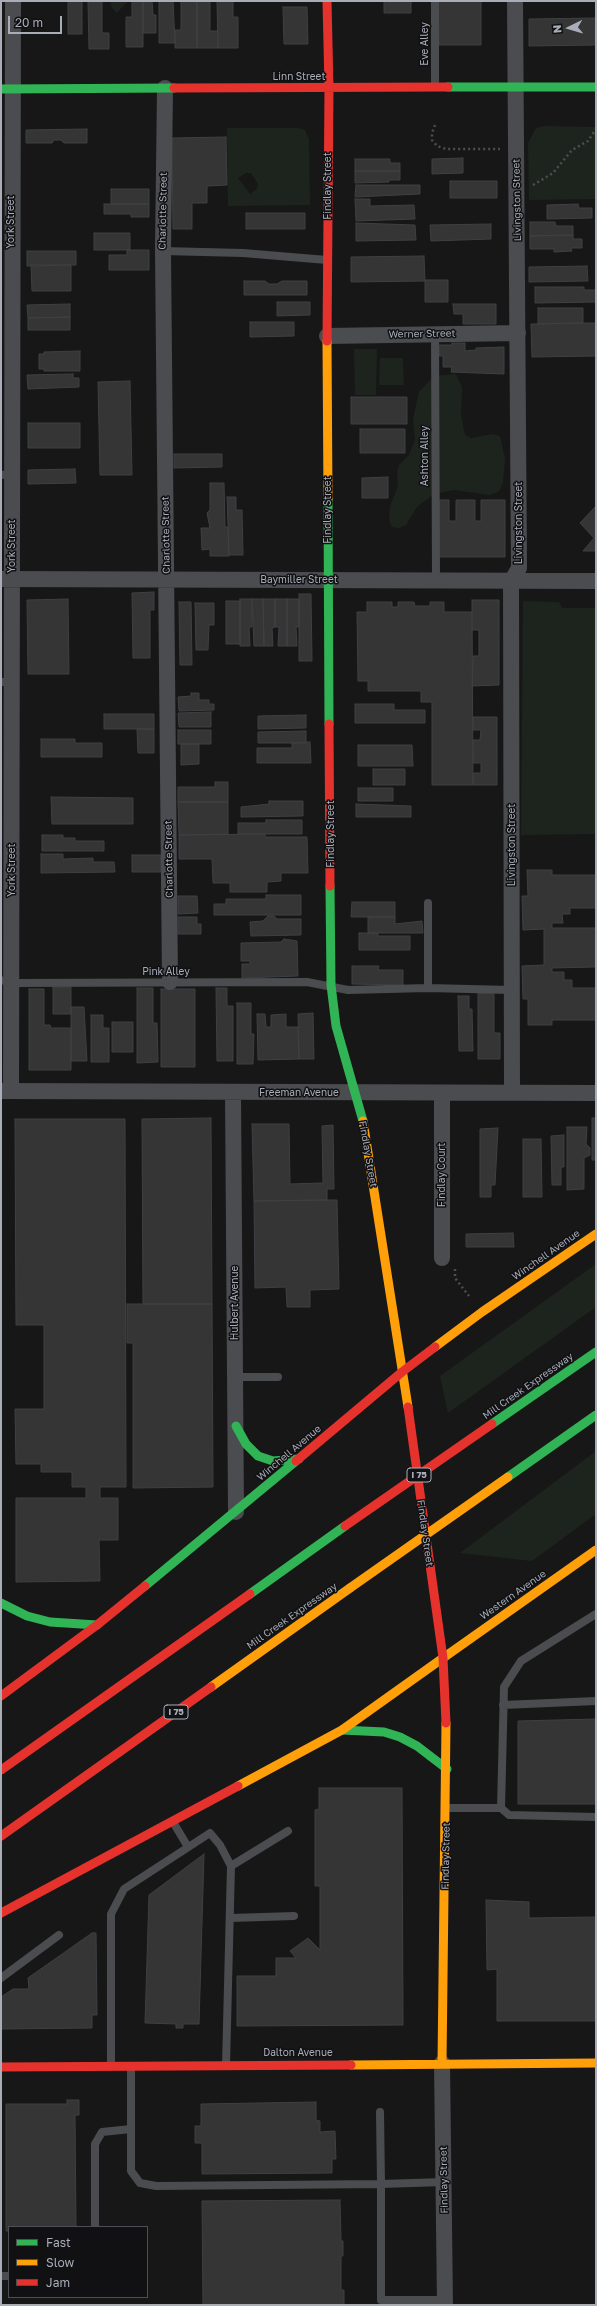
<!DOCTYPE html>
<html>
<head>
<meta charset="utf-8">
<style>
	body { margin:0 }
	#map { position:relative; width:597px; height:2306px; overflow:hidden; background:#171717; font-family:"Golos Text",sans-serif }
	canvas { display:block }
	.frame { position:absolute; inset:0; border:2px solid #a8adb8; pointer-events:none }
	.legend { position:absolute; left:8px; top:2226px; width:140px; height:72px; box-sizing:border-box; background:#111113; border:1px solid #4d4f55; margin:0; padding:5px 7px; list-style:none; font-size:12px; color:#a8adb8 }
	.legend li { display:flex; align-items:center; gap:8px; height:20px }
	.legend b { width:20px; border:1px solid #4d4f55 }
	.north { position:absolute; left:549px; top:8px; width:40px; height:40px; -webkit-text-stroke:3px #111113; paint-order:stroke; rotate:265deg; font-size:11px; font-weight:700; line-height:16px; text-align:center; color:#a8adb8 }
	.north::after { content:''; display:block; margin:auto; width:14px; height:18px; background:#a8adb8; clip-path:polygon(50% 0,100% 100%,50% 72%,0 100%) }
	.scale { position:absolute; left:8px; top:16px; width:54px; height:18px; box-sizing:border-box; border:2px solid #a8adb8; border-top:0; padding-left:5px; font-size:12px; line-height:14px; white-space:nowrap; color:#a8adb8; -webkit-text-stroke:3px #111113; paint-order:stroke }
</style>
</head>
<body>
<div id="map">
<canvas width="597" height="2306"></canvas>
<div class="frame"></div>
<ul class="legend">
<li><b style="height:5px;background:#30b455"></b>Fast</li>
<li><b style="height:5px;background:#ff9f0a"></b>Slow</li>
<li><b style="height:5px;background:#e5322d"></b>Jam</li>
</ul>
<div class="north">N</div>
<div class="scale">20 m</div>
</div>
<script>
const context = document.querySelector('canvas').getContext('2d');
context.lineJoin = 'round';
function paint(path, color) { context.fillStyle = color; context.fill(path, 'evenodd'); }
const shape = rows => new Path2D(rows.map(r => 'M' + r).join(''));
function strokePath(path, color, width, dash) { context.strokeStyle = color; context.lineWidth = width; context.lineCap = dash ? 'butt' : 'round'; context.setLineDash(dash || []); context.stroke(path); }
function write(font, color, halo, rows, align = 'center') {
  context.font = font + ' "Golos Text",sans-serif'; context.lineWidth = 3; context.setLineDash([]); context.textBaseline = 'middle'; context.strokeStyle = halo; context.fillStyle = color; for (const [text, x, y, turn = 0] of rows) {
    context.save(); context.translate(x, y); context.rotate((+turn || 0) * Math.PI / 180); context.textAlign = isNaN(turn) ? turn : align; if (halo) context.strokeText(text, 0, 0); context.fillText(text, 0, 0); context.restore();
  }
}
const green = shape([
	[110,1,128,1,117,13,112,8],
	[544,126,596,127,596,199,529,200,528,143,536,128],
	[227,128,298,128,305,130,309,139,310,205,228,206],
	[246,173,251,173,258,184,257,189,250,194,238,178],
	[354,349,377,349,376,395,355,395],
	[380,358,403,358,404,385,379,385],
	[456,374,462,387,461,415,465,435,471,438,493,434,500,436,505,458,503,483,499,491,490,495,454,490,434,494,417,507,406,525,399,528,392,527,389,520,390,506,398,486,397,472,399,465,409,455,415,440,413,419,419,392,434,376],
	[523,601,559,602,562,608,596,608,596,834,521,835],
	[596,1264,596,1307,448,1413,440,1376],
	[596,1451,596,1514,532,1561,460,1553]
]);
const building = shape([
	[68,1,82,1,82,34,68,34,68,1],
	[88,1,102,1,102,33,109,33,109,49,89,49,88,1],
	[132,1,143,1,143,47,126,47,126,17,132,17,132,1],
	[143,1,152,1,153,15,156,15,156,33,143,33,143,1],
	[159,1,173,1,175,43,159,43,159,1],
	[181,1,197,1,197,48,175,48,175,30,181,30,181,1],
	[197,1,210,1,210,31,218,31,218,48,197,48,197,1],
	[217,1,233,1,233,17,238,17,238,48,218,48,217,1],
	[384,1,411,1,411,13,384,13,384,1],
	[438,1,481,1,481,45,439,45,438,1],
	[283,7,307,7,308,44,284,44,283,7],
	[596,18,596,45,529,46,529,19,596,18],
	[87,129,87,143,64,143,61,140,54,140,52,143,26,143,26,130,87,129],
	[226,137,227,185,207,186,207,203,192,203,192,229,173,229,172,138,226,137],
	[463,158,463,173,432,174,432,159,463,158],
	[355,159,390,159,390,163,400,163,400,171,355,171,355,159],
	[355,171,400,171,400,180,389,180,389,182,355,183,355,171],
	[450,181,497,181,497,198,450,198,450,181],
	[356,185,420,185,420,194,355,197,356,185],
	[111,189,149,189,149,204,111,204,111,189],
	[355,199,370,199,370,206,414,205,415,219,356,221,355,199],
	[104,204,149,204,149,217,131,217,131,214,104,214,104,204],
	[578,204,579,208,592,208,592,218,547,219,547,205,578,204],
	[246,213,305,213,305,229,246,229,246,213],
	[530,222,555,222,556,226,573,226,573,235,530,236,530,222],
	[356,223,415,225,416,240,356,241,356,223],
	[491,224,491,239,431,241,430,225,491,224],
	[94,233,130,233,130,250,94,250,94,233],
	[573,235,573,239,582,239,582,248,571,248,572,251,554,252,554,249,530,249,530,236,573,235],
	[127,250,149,250,149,270,109,270,109,255,127,255,127,250],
	[27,251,76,251,76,265,27,266,27,251],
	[424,256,425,281,351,282,351,257,424,256],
	[31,265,71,265,71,291,32,291,31,265],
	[587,266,588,281,529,282,529,267,587,266],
	[425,280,448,280,448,302,425,302,425,280],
	[244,281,265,281,269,284,277,284,282,281,307,281,307,295,244,295,244,281],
	[535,287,584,287,584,290,596,290,596,302,535,303,535,287],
	[277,302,310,302,310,315,277,316,277,302],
	[70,304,70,317,28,318,27,305,70,304],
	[453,304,496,304,496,324,463,324,463,314,454,314,453,304],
	[538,308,583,308,583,323,538,324,538,308],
	[70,317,70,330,28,330,28,318,70,317],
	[250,322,294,322,294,336,250,337,250,322],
	[583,323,596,323,596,356,532,357,531,324,583,323],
	[452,343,465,343,465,351,476,350,476,348,504,347,504,374,451,372,452,367,443,367,443,356,439,356,439,345,452,345,452,343],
	[80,351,80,371,44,371,44,369,39,369,39,354,44,354,44,352,80,351],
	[73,374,73,378,79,378,79,387,28,389,27,375,73,374],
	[130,381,132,475,100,475,98,382,130,381],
	[351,397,407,397,407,424,351,424,351,397],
	[28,423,80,423,80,448,28,448,28,423],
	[360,429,405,429,405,453,360,453,360,429],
	[174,454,222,454,222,467,174,468,174,454],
	[75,469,76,483,28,484,28,470,75,469],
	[388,477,388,498,362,498,362,478,388,477],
	[210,483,224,483,225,527,228,527,229,556,210,556,210,549,202,550,201,528,210,528,207,513,210,510,210,483],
	[227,497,236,497,236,510,242,510,243,555,229,555,227,497],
	[439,500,449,500,449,521,456,521,456,500,475,500,475,521,481,521,481,500,505,500,505,557,439,557,439,500],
	[596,506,596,551,583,551,594,538,580,523,596,506],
	[154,592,154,610,150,610,150,658,133,658,132,593,154,592],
	[299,594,311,594,312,661,299,661,299,594],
	[68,599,69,674,28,674,27,600,68,599],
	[240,599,252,599,252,627,249,627,250,646,240,646,240,599],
	[252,599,263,599,264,646,254,646,252,599],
	[263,599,275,599,275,627,272,628,273,646,264,646,263,599],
	[275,599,287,599,287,646,278,646,279,627,275,627,275,599],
	[287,599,299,599,299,627,296,627,297,646,287,646,287,599],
	[472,600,499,600,499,685,472,686,473,656,479,656,479,630,472,630,472,600],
	[226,601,240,601,240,644,226,644,226,601],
	[179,602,191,602,192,665,180,665,179,602],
	[367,602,392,602,392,607,398,607,398,602,414,602,415,606,430,606,430,602,444,602,444,612,472,612,473,785,432,785,432,702,421,702,421,691,368,691,368,681,358,681,357,612,367,612,367,602],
	[195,603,214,603,214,625,209,625,208,650,196,650,195,603],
	[191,693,199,693,199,700,209,700,209,704,214,704,214,710,179,711,178,697,191,696,191,693],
	[355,704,394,704,394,710,425,710,425,723,355,723,355,704],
	[211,712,211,727,179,727,178,713,211,712],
	[104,714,154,714,154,729,104,729,104,714],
	[306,715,306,728,258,729,258,716,306,715],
	[473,717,497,717,497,785,473,785,473,773,481,773,481,763,473,763,473,740,480,740,481,730,473,730,473,717],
	[137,729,154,729,154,753,138,753,137,729],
	[178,730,211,730,211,744,178,744,178,730],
	[306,731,306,743,258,743,258,732,306,731],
	[41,739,75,739,75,743,102,743,102,757,41,757,41,739],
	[310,742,311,763,257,763,257,748,292,748,292,743,310,742],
	[181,744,199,744,199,764,181,765,181,744],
	[358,745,412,745,413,766,358,766,358,745],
	[373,769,405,769,405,785,373,785,373,769],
	[215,782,228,782,228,802,178,802,178,787,215,787,215,782],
	[358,788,393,788,393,801,358,801,358,788],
	[51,797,133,798,133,824,52,824,51,797],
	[269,801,303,801,303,816,241,817,241,807,269,804,269,801],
	[178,802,228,802,228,834,179,835,178,802],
	[356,804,411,806,411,817,356,817,356,804],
	[266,820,302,820,302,834,238,834,238,823,266,823,266,820],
	[265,834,265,837,307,837,308,873,281,873,281,881,267,882,267,892,230,892,230,883,213,883,212,859,179,859,179,835,265,834],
	[42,835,63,835,63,838,75,838,75,841,104,841,104,851,42,851,42,835],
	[41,854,63,854,63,859,93,858,93,862,114,862,115,872,41,873,41,854],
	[132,855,161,855,161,872,132,872,132,855],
	[527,870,552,870,552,875,596,875,596,908,570,908,570,914,562,914,563,923,552,923,552,928,596,928,596,967,552,968,552,972,564,972,564,980,572,980,572,988,596,988,596,1020,552,1020,552,1025,528,1025,528,999,523,999,522,966,544,965,544,929,523,930,522,896,528,896,527,870],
	[266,895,301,895,301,915,214,915,214,904,226,904,226,899,266,899,266,895],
	[178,896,197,896,198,913,178,914,178,896],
	[352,902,395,902,395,917,351,917,352,902],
	[268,916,274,916,277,919,301,919,301,935,251,936,250,922,263,921,268,916],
	[178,917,197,917,197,924,201,924,201,934,178,934,178,917],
	[368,917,395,917,395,924,422,921,423,933,368,933,368,917],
	[359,933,378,933,378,936,410,936,410,950,359,950,359,933],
	[284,939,297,941,298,976,242,978,242,964,250,964,250,961,241,961,241,943,281,942,284,939],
	[352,966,379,966,378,970,403,970,403,985,352,984,352,966],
	[53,987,71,987,71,1014,53,1014,53,987],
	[137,988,153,988,153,1023,157,1023,158,1062,137,1063,137,988],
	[216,988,227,988,227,1006,233,1006,233,1061,217,1061,216,988],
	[29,989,44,989,44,1025,50,1025,51,1028,71,1028,71,1070,29,1070,29,989],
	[161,989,195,989,195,1067,161,1067,161,989],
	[478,993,494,993,494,1033,500,1033,500,1059,478,1059,478,993],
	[458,996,469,996,469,1009,472,1009,473,1051,459,1051,458,996],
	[237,1003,251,1003,251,1034,254,1034,253,1064,237,1064,237,1003],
	[71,1007,84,1007,87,1061,71,1061,71,1007],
	[313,1013,314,1059,299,1059,298,1014,313,1013],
	[257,1014,265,1014,266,1027,271,1027,271,1015,286,1014,286,1027,298,1027,299,1059,258,1060,257,1014],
	[91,1015,103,1015,103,1028,109,1028,109,1062,91,1062,91,1015],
	[112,1022,133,1022,133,1052,112,1052,112,1022],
	[211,1118,212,1304,143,1304,142,1119,211,1118],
	[592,1118,596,1118,596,1160,592,1160,592,1118],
	[15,1119,125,1119,126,1487,100,1487,100,1498,118,1498,118,1540,99,1540,100,1581,16,1582,16,1498,86,1498,86,1487,72,1487,72,1472,41,1472,41,1464,16,1464,15,1409,44,1409,44,1325,16,1325,15,1119],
	[252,1124,289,1124,290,1184,323,1183,322,1126,333,1125,334,1189,327,1189,327,1200,254,1201,252,1124],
	[567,1127,587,1127,586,1144,590,1148,590,1155,584,1158,584,1189,567,1190,567,1127],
	[498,1128,495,1185,491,1185,491,1197,480,1197,480,1129,498,1128],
	[564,1135,564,1167,561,1167,561,1185,552,1185,551,1136,564,1135],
	[523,1139,541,1139,542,1197,523,1197,523,1139],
	[327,1200,337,1200,339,1289,310,1290,310,1307,287,1307,286,1287,255,1288,254,1201,327,1200],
	[513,1233,514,1247,466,1247,466,1234,513,1233],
	[127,1304,212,1304,213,1487,133,1488,133,1343,127,1343,127,1304],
	[596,1719,596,1804,518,1804,518,1721,596,1719],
	[319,1788,402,1788,403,2025,237,2026,237,1976,276,1976,276,1958,296,1958,290,1951,308,1938,320,1950,320,1886,315,1886,315,1810,319,1809,319,1788],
	[204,1854,199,2024,183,2024,183,2028,176,2028,176,2024,145,2023,149,1895,204,1854],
	[486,1900,529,1902,529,1918,596,1917,596,2021,497,2021,497,1969,487,1970,486,1900],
	[92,1933,96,1933,97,2015,92,2015,92,2028,1,2029,1,1997,13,1989,29,1989,28,1978,92,1933],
	[67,2100,79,2100,79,2115,75,2115,76,2227,9,2227,9,2231,6,2231,6,2104,67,2104,67,2100],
	[316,2102,316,2120,320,2121,320,2132,335,2131,336,2159,332,2159,332,2173,202,2174,202,2143,195,2143,195,2126,201,2126,201,2104,316,2102],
	[340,2200,341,2241,343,2241,343,2256,341,2256,341,2290,344,2290,344,2305,203,2305,202,2201,340,2200]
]);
const path = shape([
	[435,125,432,133,432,140,437,146,446,149,500,149],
	[533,185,553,173,572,150,588,141,596,129],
	[455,1269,455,1278,469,1296]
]);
const lane = shape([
	[435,1,435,86],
	[163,251,243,253,327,260],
	[435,333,436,579],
	[1,475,12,474],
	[1,682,12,682],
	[428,903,428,988],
	[1,980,12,983,307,982,348,990,428,988,511,990],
	[235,1377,278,1377],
	[503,1705,596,1701],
	[447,1808,501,1808,504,1687,521,1661,596,1614],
	[501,1808,509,1815,596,1817],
	[173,1822,188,1847],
	[231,1866,288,1831],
	[231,1918,294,1916],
	[1,1978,59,1935],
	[111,2065,111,1914,124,1889,210,1833,220,1845,231,1866,226,2065],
	[131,2067,131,2171,140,2183,156,2186,381,2184,380,2112],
	[444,2182,381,2184,381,2300,445,2300],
	[95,2227,95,2144,102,2132,131,2129],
	[1,2276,9,2276]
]);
const street = shape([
	[165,88,163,251,170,982],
	[327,336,518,333],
	[1,579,596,581],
	[2,1091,596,1093],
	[11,1091,13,1],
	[512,1092,511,582,519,568,515,1],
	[233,1093,236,1512],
	[442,1258,442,1093],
	[442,2063,445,2305]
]);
const fast = shape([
	[448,87,596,87],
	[1,89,174,88],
	[328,499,329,724],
	[330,886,331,985,336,1026,363,1121],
	[492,1424,596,1352],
	[236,1426,246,1444,258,1456,273,1461,299,1459],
	[508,1477,596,1415],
	[145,1586,296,1461],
	[250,1594,345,1526],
	[1,1603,27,1616,50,1622,97,1625],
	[342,1730,384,1732,400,1737,417,1746,447,1769]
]);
const slow = shape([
	[327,341,328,499],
	[363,1121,408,1407],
	[435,1347,482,1312,596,1234],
	[443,1658,596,1550],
	[211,1687,350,1588],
	[238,1786,342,1730,443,1658],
	[442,2063,446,1723],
	[351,2065,596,2063]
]);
const jam = shape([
	[327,1,329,88,327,341],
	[174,88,448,87],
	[329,724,330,886],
	[408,1407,443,1658,446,1723],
	[296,1461,402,1372,435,1347],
	[1,1696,97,1625,145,1586],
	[1,1770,250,1594],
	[1,1836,211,1687],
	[1,1913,238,1786],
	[1,2067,351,2065]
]);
const slowBridge = shape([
	[350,1588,508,1477]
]);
const jamBridge = shape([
	[345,1526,492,1424]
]);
const shields = [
	[419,1475,24],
	[176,1712,24]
];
const shieldNames = [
	["I 75",419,1475],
	["I 75",176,1712]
];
const streetNames = [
	["Eve Alley",425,44,-90],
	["Linn Street",299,77],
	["Findlay Street",328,186,-90],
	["Livingston Street",517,200,-91],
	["Charlotte Street",163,211,-89],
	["York Street",11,222,-90],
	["Werner Street",422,334,-1],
	["Ashton Alley",425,456,-90],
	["Findlay Street",328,510,-90],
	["Livingston Street",519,523,-90],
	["Charlotte Street",166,535,-91],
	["York Street",12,546,-90],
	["Baymiller Street",299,580],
	["Findlay Street",331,834,-90],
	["Livingston Street",512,845,-90],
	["Charlotte Street",169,859,-91],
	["York Street",12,870,-90],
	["Pink Alley",166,972],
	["Freeman Avenue",299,1093],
	["Findlay Street",368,1154,80],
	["Findlay Court",442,1175,-90],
	["Winchell Avenue",546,1255,-35],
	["Hulbert Avenue",235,1303,-90],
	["Mill Creek Expressway",528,1386,-35],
	["Winchell Avenue",289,1453,-40],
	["Findlay Street",425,1533,82],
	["Western Avenue",513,1595,-35],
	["Mill Creek Expressway",292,1616,-35],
	["Findlay Street",446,1856,-89],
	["Dalton Avenue",298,2053],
	["Findlay Street",444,2180,-91]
];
paint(green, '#1d241e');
paint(building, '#353536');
strokePath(building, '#3f4043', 1);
strokePath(path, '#4d4e52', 2.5, [2, 3]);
strokePath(lane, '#4b4c50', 8);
strokePath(street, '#4b4c50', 16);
strokePath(fast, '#30b455', 9);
strokePath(slow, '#ff9f0a', 9);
strokePath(jam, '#e5322d', 9);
strokePath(slowBridge, '#ff9f0a', 9);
strokePath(jamBridge, '#e5322d', 9);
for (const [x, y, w] of shields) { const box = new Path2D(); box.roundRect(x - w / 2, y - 7, w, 14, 3); context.fillStyle = '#111113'; context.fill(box); strokePath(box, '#a8adb8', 1); }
write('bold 9px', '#a8adb8', null, shieldNames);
write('10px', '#a8adb8', '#111113', streetNames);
</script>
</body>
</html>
